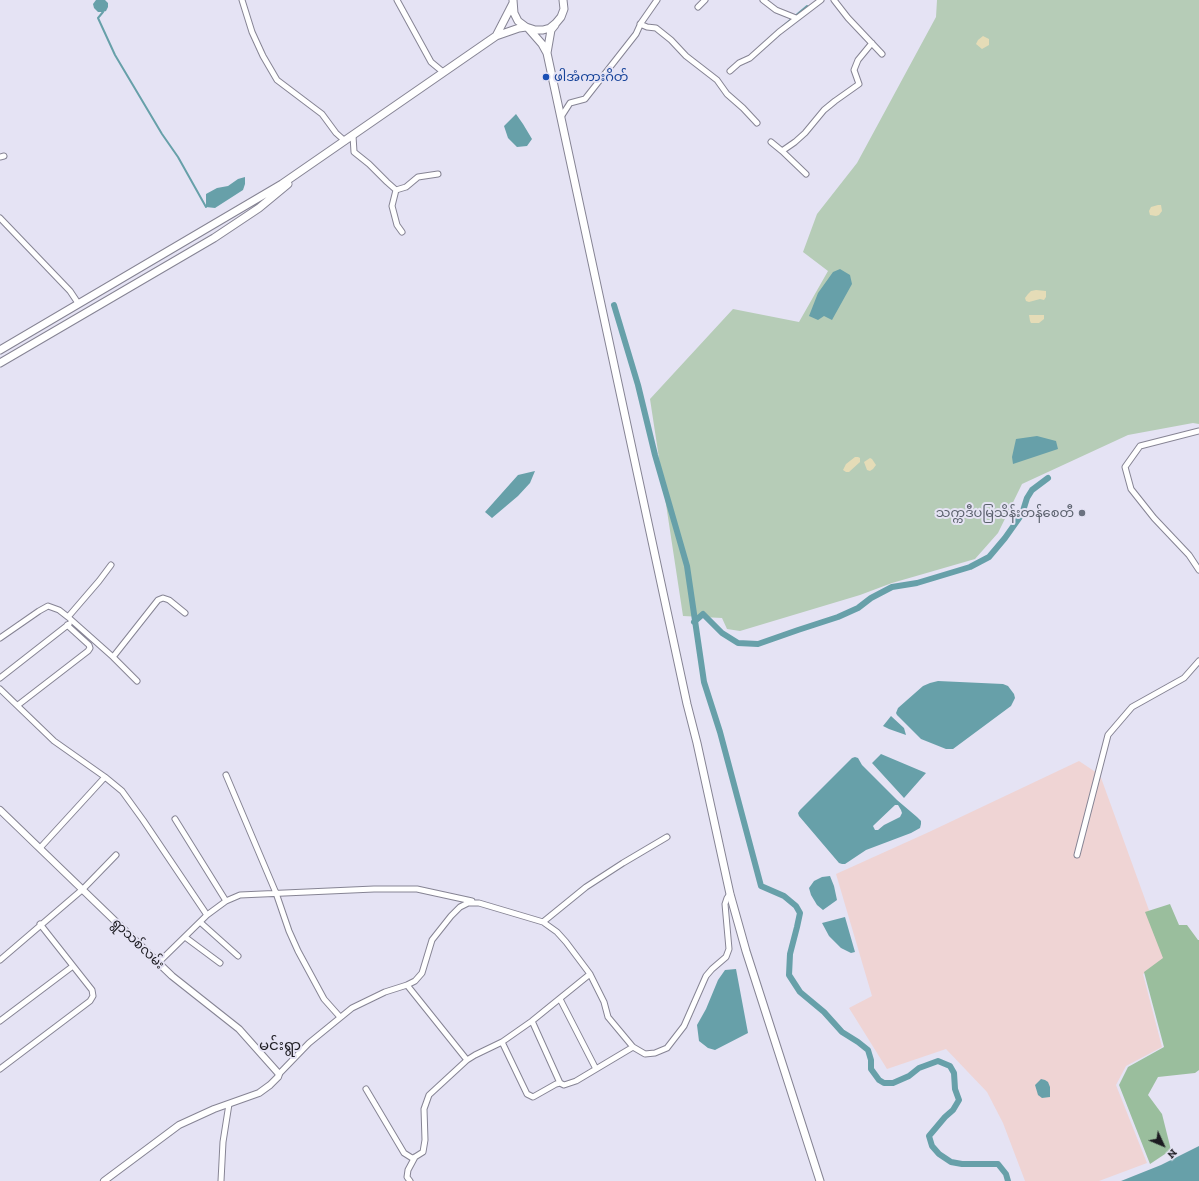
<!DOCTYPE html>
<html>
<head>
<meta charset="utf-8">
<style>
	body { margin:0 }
	#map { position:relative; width:1199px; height:1181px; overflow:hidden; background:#e5e3f4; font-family:"Zilla Slab",serif }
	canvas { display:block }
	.north { position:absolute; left:1143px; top:1125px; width:40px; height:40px; -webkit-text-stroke:3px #e5e3f4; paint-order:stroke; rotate:134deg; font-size:11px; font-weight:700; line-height:16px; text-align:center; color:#1c1b21 }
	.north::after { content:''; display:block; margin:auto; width:14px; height:18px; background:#1c1b21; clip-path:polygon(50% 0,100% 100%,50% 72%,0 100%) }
</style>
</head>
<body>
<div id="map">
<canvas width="1199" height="1181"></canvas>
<div class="north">N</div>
</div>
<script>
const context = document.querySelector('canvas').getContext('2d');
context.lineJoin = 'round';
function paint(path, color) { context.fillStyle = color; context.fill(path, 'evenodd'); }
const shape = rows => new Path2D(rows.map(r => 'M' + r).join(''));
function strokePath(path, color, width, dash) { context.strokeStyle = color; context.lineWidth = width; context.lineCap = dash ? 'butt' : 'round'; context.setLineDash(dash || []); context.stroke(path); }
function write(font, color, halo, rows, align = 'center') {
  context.font = font + ' "Zilla Slab","Noto Sans Myanmar",serif'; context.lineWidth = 4; context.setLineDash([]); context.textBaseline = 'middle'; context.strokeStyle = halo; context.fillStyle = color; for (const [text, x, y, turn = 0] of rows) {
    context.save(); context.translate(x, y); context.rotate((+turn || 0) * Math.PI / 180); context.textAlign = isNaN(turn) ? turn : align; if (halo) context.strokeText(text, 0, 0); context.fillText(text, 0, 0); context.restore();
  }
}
const industrial = shape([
	[1079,761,1100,775,1167,960,1143,974,1162,1047,1126,1066,1116,1085,1147,1163,1099,1181,1025,1181,1003,1123,987,1092,946,1049,887,1069,849,1008,872,996,836,874,929,832]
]);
const green = shape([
	[937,0,1199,0,1199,424,1193,423,1128,435,1022,484,998,533,975,559,892,583,860,595,740,631,727,629,722,618,683,616,650,399,733,309,799,322,828,271,803,252,817,214,857,163,936,17]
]);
const forest = shape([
	[1170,904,1179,925,1187,925,1198,940,1199,940,1199,1070,1195,1073,1158,1077,1148,1095,1162,1114,1171,1150,1150,1164,1119,1085,1128,1067,1164,1047,1144,972,1163,958,1145,912]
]);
const sand = shape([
	[983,36,989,39,989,45,982,49,976,44,978,40],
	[1158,205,1161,205,1162,211,1159,215,1156,216,1150,215,1149,211,1151,207],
	[1036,290,1046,291,1046,297,1044,300,1040,299,1029,302,1026,301,1025,298,1028,294,1031,291],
	[1029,315,1044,315,1044,319,1039,323,1031,323,1030,321],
	[855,457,858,457,860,458,860,462,849,472,846,472,843,470,846,464],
	[870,458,872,459,876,465,873,469,870,471,867,470,864,462]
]);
const water = shape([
	[96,0,105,0,108,3,108,7,106,11,103,12,98,12,94,8,93,4],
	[516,114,523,124,532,139,527,146,517,147,508,138,504,126],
	[245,177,245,184,243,190,215,208,206,207,206,194,217,188,228,186,238,179],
	[840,269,850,275,852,284,832,320,824,316,818,320,809,316,818,293,833,272],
	[1037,436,1056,441,1058,449,1013,464,1012,457,1016,439],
	[535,471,530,483,518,496,492,518,485,512,518,475],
	[938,681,1003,684,1008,686,1014,694,1015,698,1011,706,953,749,946,749,921,739,897,715,896,713,898,708,923,686,930,683],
	[891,716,904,728,906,735,889,729,883,726],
	[881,754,926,773,904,798,872,763],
	[855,757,858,758,862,765,897,800,917,817,921,821,921,824,920,828,911,833,866,850,845,864,842,864,839,863,799,816,798,813,800,810,852,758],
	[895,805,898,805,901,810,902,813,900,817,884,825,878,830,875,830,873,826,875,824],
	[830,876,834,886,837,900,823,910,817,905,811,895,809,888,814,881,822,877],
	[845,917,855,952,851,953,841,948,829,936,822,923],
	[736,969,748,1033,715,1050,708,1048,699,1041,697,1025,706,1009,718,980,725,970],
	[1041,1079,1045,1080,1048,1082,1050,1087,1050,1097,1042,1098,1038,1095,1035,1085],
	[1199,1146,1199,1181,1121,1181,1161,1165]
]);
const stream = shape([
	[103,12,98,18,115,55,162,134,178,157,206,207],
	[782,27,807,6]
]);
const canal = shape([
	[614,305,638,385,655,455,687,566,704,682,720,732,761,886,784,896,796,906,800,913,797,927,790,954,789,975,800,992,824,1012,842,1032,858,1042,868,1050,871,1060,871,1069,879,1080,884,1083,893,1083,909,1076,919,1068,938,1061,950,1066,954,1073,955,1089,959,1100,953,1110,945,1117,929,1136,932,1146,939,1154,951,1162,962,1164,998,1164,1006,1174,1008,1181],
	[694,622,703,614,722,633,738,643,758,644,798,630,838,617,858,608,871,598,892,587,917,583,970,567,989,557,1005,538,1022,514,1027,498,1032,490,1048,478]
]);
const minor = shape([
	[242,0,252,32,263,56,277,80,322,114,336,133,345,141],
	[397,0,431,62,443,72],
	[763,0,776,10,796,18],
	[834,0,848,18,882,54],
	[698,7,705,0],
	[640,24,647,27,656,28,671,40,686,56,717,80,727,94,743,108,757,123],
	[730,71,739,63,750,58,779,32,821,0],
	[561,117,570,103,585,99,636,34,641,23,657,0],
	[353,136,354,152,369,164,387,182,396,190,406,187,418,177,438,174],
	[771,142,782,151],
	[0,157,4,156],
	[806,174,782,151,795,142,805,133,824,110,835,101,859,84,854,70,858,60,872,43],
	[396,190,392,206,397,225,402,232],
	[0,218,70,291,78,303],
	[1199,431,1140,446,1125,467,1131,489,1154,518,1189,555,1199,570],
	[68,617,113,657,137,681],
	[0,638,39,611,48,606,59,610,68,617,99,581,111,565],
	[113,657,158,600,163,598,169,600,185,613],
	[0,678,69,624],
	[0,689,54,741,105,777,122,791,143,820,207,915],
	[18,705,88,651,90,648,89,645,67,625],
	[226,775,276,893,289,931,298,951,324,999,340,1017],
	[175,819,226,901],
	[40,848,105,777],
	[1077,855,1108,735,1132,707,1184,678,1199,661],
	[200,922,238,956],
	[543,922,586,887,623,863,667,837],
	[185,937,220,963],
	[0,960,83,889,116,855],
	[158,963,207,915,226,901,240,895,374,889,417,889,472,901],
	[407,985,467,1060],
	[560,999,596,1069],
	[0,1021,73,966],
	[532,1021,560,1083],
	[502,1042,527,1094,533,1097,556,1084,560,1083,564,1085,576,1081,633,1047],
	[0,1069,90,1001,93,996,92,990,40,924],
	[279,1074,309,1043,352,1008,385,992,407,985,415,981,422,973,432,940,451,916,460,907,468,903,479,903,543,922,557,932,566,942,590,974,604,1002,608,1017,633,1047,645,1054,655,1053,667,1048,684,1026,706,976,712,969,726,957,729,949,725,904,727,898,730,894],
	[366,1089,404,1153,412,1158,415,1157,423,1152,425,1140,424,1109,429,1095,467,1060,475,1055,502,1042,532,1021,590,974],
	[221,1181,223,1142,229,1104],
	[410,1181,407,1177,408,1170,415,1157]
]);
const tertiary = shape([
	[0,810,172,976,239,1029,279,1074,278,1077,270,1085,259,1093,214,1109,179,1125,104,1181]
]);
const secondary = shape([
	[513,0,514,13,518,21,526,27,535,30,543,30,550,28,556,23,561,17,564,9,563,0],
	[528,28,542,44,547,53,687,704,697,743,730,894,746,951,820,1181],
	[496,36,513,3],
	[547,53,551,30,555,25],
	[0,350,282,184,496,36,519,28,526,27],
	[0,363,214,238,259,208,288,184]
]);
const markers = [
	[546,77,4,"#1a4fb4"],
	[1082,513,4,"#6b7280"]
];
const transitNames = [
	["ဖါအံကားဂိတ်",554,77]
];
const worshipNames = [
	["သက္ကဒီပမြသိန်းတန်စေတီ",1074,513]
];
const streetNames = [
	["ရွာသစ်လမ်း",138,944,44]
];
const quarterNames = [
	["မင်းရွာ",280,1046]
];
paint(industrial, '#efd4d4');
paint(green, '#b6ccb7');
paint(forest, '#9abe9d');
paint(sand, '#e5dcb7');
paint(water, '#67a0a9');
strokePath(stream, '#67a0a9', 2);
strokePath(canal, '#67a0a9', 6);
strokePath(minor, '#868494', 7);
strokePath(tertiary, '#868494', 8);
strokePath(secondary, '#868494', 9);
strokePath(minor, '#fff', 5);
strokePath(tertiary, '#fff', 6);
strokePath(secondary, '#fff', 7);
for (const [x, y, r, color] of markers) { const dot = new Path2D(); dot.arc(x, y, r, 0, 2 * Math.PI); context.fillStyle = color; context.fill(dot); strokePath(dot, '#e5e3f4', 1.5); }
write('13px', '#164399', '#e5e3f4', transitNames, 'left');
write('13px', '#5b616d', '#e5e3f4', worshipNames, 'right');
write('13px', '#1c1b21', '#e5e3f4', streetNames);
write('15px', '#1c1b21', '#e5e3f4', quarterNames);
</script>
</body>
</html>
